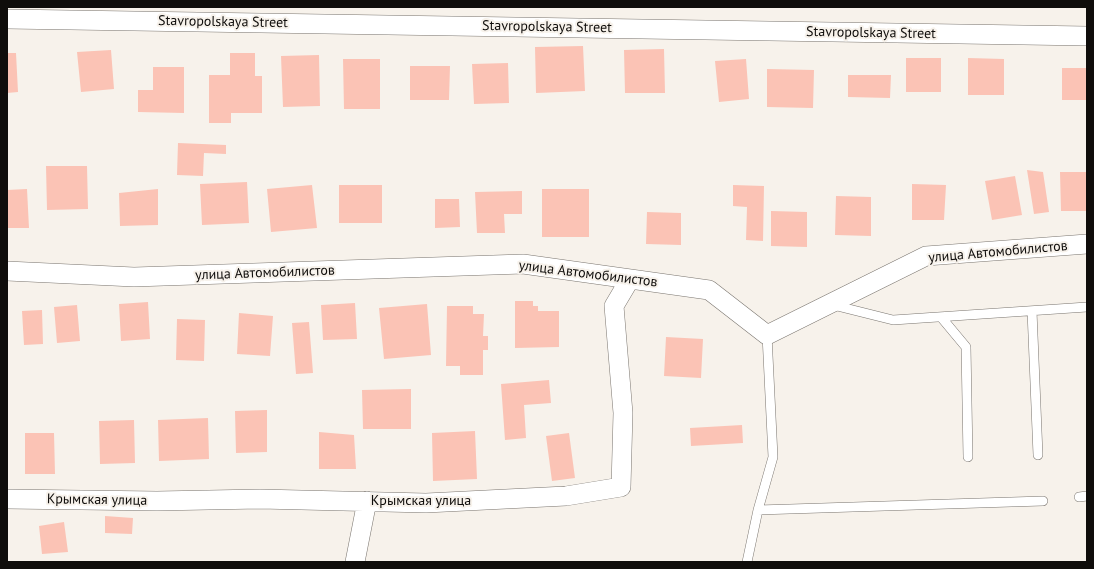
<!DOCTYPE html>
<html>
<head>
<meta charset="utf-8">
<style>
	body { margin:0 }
	#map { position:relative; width:1094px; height:569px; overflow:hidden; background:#f7f2eb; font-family:"PT Sans",sans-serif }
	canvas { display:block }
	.frame { position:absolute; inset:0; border:8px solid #0f0d0b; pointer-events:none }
</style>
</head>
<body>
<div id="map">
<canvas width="1094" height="569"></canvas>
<div class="frame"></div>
</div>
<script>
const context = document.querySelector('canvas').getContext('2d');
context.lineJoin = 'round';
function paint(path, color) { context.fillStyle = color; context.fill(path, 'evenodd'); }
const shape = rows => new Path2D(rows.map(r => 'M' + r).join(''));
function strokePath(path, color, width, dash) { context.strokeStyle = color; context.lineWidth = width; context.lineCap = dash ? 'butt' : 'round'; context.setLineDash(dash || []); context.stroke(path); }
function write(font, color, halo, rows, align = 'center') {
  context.font = font + ' "PT Sans",sans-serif'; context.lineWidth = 4; context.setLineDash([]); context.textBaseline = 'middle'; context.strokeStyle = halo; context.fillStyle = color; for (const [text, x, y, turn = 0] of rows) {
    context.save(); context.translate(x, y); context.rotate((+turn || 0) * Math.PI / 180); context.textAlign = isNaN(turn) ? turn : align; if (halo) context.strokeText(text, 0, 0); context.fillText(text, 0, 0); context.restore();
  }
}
const building = shape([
	[583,46,585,91,536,93,535,47],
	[664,49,665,93,625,93,624,50],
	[111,50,114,89,81,92,77,52],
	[7,53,16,53,18,92,7,93],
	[230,53,255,53,255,76,262,76,262,113,231,113,231,123,209,123,209,75,230,75],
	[319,55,320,106,283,107,281,56],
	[906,58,941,58,941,92,906,92],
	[968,58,1004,59,1004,95,968,95],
	[343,59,380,59,380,109,344,109],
	[746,59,749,99,719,102,715,61],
	[508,63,509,103,474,104,472,64],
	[410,66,450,66,449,100,410,100],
	[153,67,184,67,184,113,138,112,138,90,153,90],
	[1062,68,1087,68,1087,100,1062,100],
	[767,69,814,70,813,108,767,107],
	[848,75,891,75,890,98,848,97],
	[178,143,226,145,226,154,204,153,203,176,177,175],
	[46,166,87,166,88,209,47,210],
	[1027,170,1043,172,1049,212,1034,214],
	[1060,172,1087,172,1087,211,1061,211],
	[1015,176,1022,215,992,220,985,181],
	[247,182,249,223,202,225,200,184],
	[912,184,946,185,944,220,912,220],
	[312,185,317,228,271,232,267,189],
	[339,185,382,185,382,223,339,223],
	[733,185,764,186,763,241,746,240,747,207,733,206],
	[27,189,29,228,7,228,7,190],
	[158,189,158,225,120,226,119,193],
	[542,189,589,189,589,237,542,237],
	[522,191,522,214,504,214,505,233,477,233,475,192],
	[836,196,871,197,871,236,835,235],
	[435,199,459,199,460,227,435,228],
	[771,211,807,212,807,247,771,246],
	[647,212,681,213,681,245,646,244],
	[515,301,533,301,533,306,538,306,538,311,559,311,559,347,515,348],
	[148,302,150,339,121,341,119,304],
	[355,303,357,339,323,340,321,305],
	[427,304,431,355,384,359,379,308],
	[77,305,80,341,57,343,54,307],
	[447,306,473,306,473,314,484,314,483,336,488,336,488,350,483,350,483,375,460,375,460,366,446,366],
	[42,310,43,344,24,345,22,311],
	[239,313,273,316,270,356,237,354],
	[177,319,205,320,204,361,176,360],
	[309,322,313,373,296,374,292,323],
	[666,337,703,339,701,378,664,376],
	[549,380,551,403,524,405,526,438,505,440,501,384],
	[411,389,411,429,363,429,362,390],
	[267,410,267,452,236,453,235,411],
	[208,418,209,459,159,461,158,420],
	[134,420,135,463,100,464,99,421],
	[742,425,743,443,691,446,690,428],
	[475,431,477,479,433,481,432,433],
	[319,432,354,435,356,469,319,469],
	[25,433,54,433,55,474,25,474],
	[569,433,575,478,552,481,546,436],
	[105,516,133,518,132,534,105,533],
	[64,522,68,552,42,554,39,526]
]);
const service = shape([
	[833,305,893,320,1087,307],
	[1032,311,1038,455],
	[941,317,966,347,968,457],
	[1079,497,1087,496],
	[758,510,1043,501],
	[747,562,758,510,773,457,767,335]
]);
const minor = shape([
	[7,19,1087,36],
	[7,271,134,277,523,264,709,290,767,335,926,256,1087,244],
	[7,499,157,501,260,499,426,503,566,496,621,487,623,413,614,306,630,279],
	[355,562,367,501]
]);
const streetNames = [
	["Stavropolskaya Street",223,22,1],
	["Stavropolskaya Street",547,27,1],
	["Stavropolskaya Street",871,33,1],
	["улица Автомобилистов",998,252,-5],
	["улица Автомобилистов",265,273,-2],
	["улица Автомобилистов",588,274,7],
	["Крымская улица",97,500,1],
	["Крымская улица",421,501]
];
paint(building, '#fbc3b5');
strokePath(service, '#7a756f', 10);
strokePath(minor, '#7a756f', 20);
strokePath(service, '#fff', 9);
strokePath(minor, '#fff', 19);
write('14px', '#0f0d0b', '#f7f2eb', streetNames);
</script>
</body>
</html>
